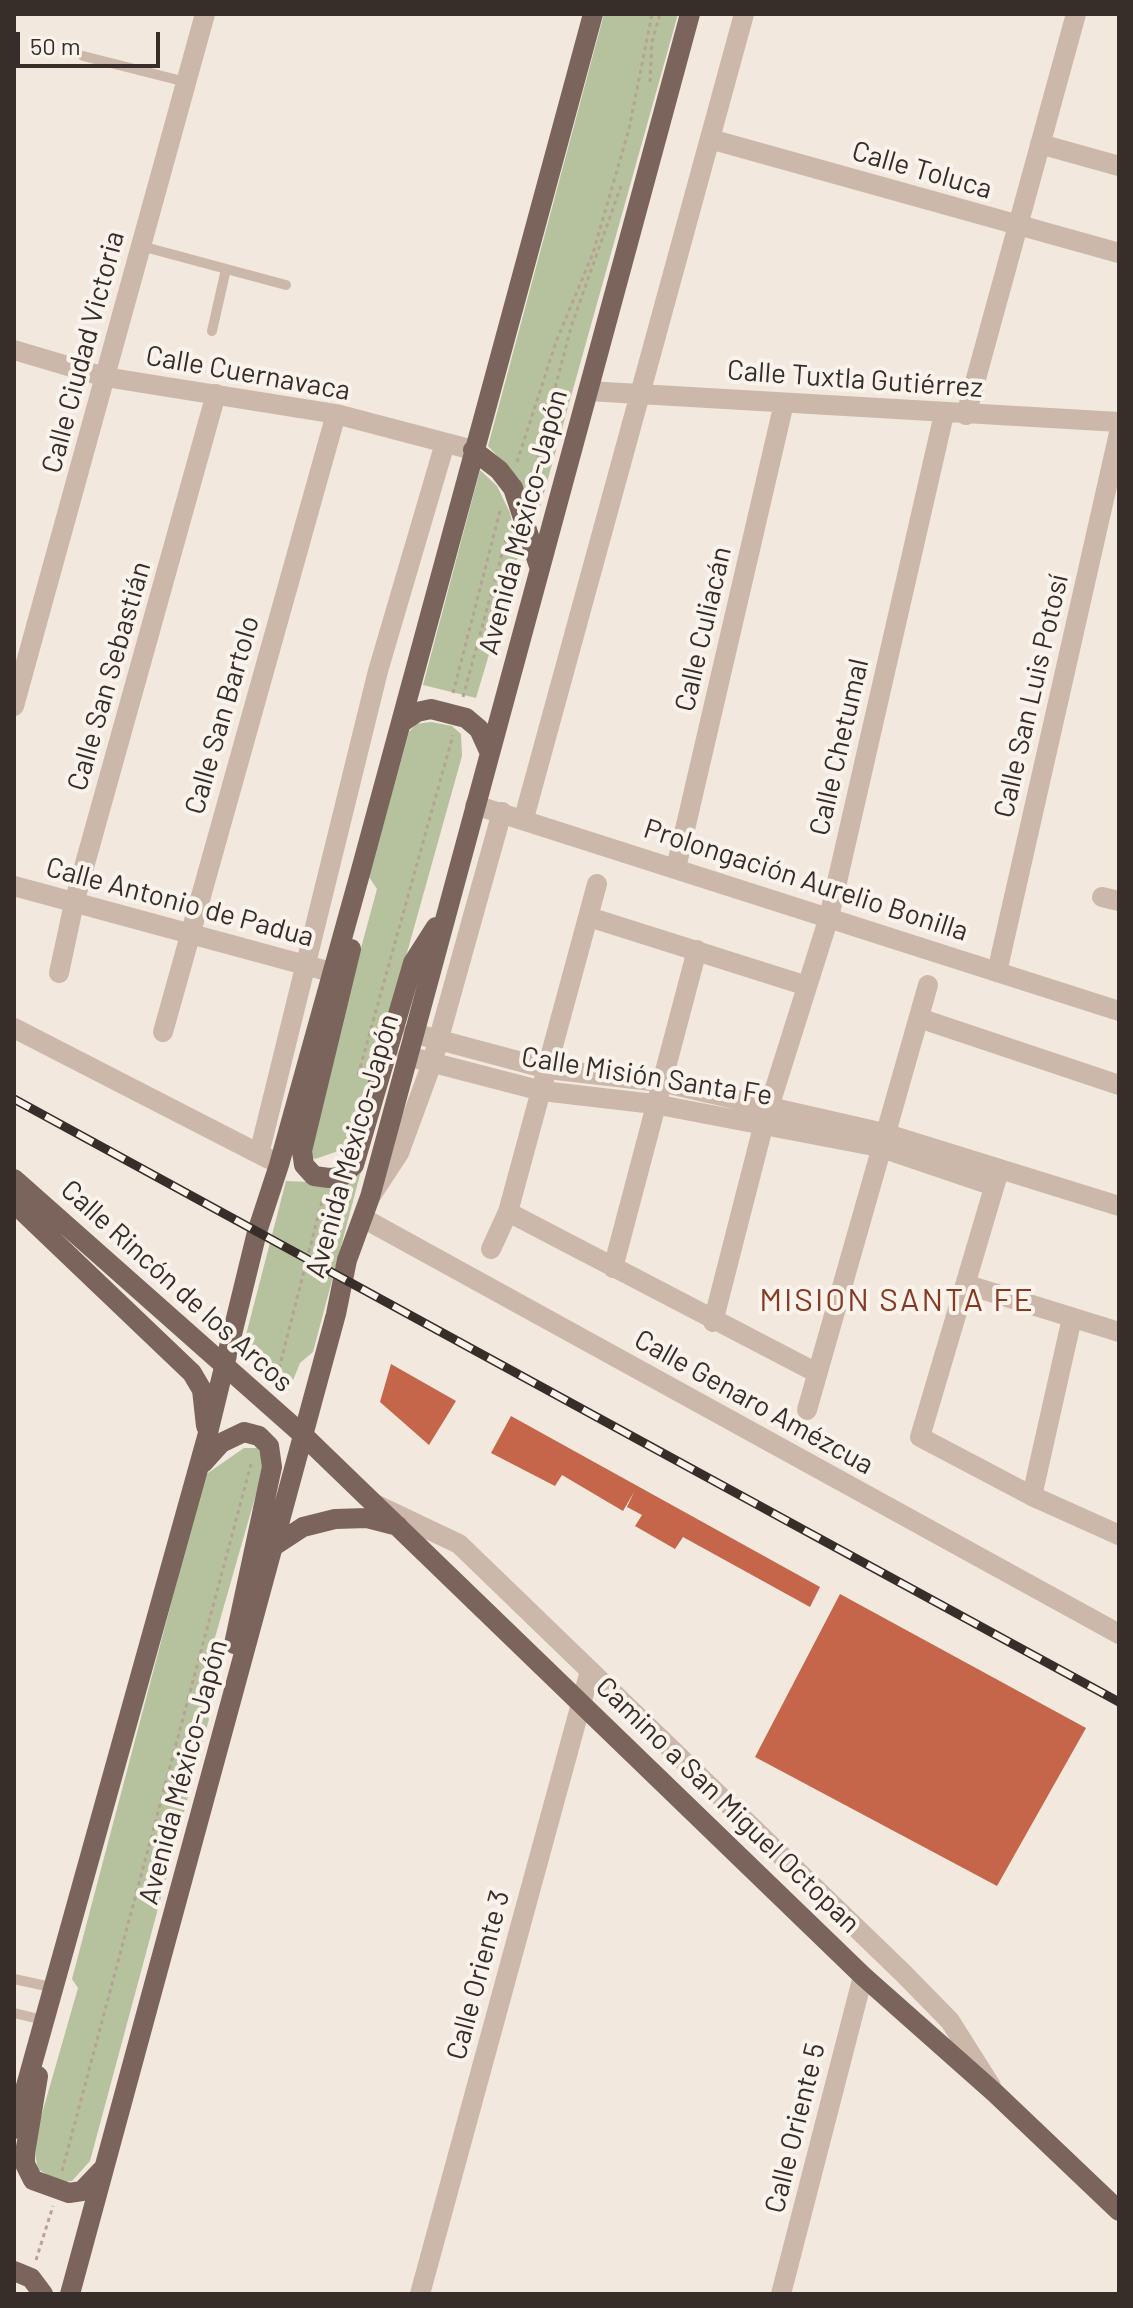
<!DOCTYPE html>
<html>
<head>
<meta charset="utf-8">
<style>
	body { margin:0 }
	#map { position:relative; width:1133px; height:2308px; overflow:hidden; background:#f2e8de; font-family:Barlow,sans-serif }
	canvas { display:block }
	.frame { position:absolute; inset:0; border:16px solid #382e29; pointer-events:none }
	.scale { position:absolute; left:16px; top:32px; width:144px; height:36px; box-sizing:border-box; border:4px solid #382e29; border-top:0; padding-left:10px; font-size:24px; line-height:28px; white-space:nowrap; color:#382e29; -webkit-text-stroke:6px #faf3eb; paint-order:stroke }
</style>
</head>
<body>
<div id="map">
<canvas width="1133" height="2308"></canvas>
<div class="frame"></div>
<div class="scale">50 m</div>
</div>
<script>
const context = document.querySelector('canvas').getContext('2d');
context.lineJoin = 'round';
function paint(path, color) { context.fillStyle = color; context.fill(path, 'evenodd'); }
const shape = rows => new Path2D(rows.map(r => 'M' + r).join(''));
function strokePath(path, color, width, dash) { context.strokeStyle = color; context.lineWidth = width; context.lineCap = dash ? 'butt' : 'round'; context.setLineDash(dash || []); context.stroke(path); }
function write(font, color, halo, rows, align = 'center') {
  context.font = font + ' Barlow,sans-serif'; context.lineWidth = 8; context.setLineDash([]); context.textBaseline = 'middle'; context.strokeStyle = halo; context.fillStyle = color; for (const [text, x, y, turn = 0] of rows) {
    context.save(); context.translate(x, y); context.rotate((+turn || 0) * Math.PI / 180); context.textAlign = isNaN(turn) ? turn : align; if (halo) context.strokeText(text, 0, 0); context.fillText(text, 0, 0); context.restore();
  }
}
const green = shape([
	[604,14,678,14,537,518,519,479,488,446],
	[480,470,497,486,510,513,519,554,476,698,423,685],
	[431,722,452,726,461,734,462,756,353,1146,315,1159,310,1155,310,1136,377,889,369,877,409,732,416,724],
	[361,1171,313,1352,300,1363,289,1390,278,1390,246,1335,286,1181,332,1183],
	[244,1448,257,1448,263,1455,264,1466,198,1697,209,1719,90,2161,72,2181,58,2182,38,2169,33,2145,78,1988,72,1979,205,1475]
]);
const building = shape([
	[391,1364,456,1401,429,1445,380,1402],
	[511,1416,820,1587,810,1607,683,1537,675,1549,635,1526,642,1515,627,1507,634,1492,623,1511,562,1475,555,1486,491,1453],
	[840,1594,1086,1728,997,1886,755,1757]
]);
const path = shape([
	[650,82,652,42,660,14],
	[517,462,556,342,593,253,629,129,652,14],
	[531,480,571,327,621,186],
	[453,693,500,511],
	[463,697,507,535],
	[358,1075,453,735],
	[275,1384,323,1197],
	[62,2171,251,1464],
	[36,2260,53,2206]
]);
const service = shape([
	[83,56,186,82],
	[141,246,286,285],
	[212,331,226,269],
	[14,1979,51,1987],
	[14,2013,43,2020]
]);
const minor = shape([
	[710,139,1119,253],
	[1040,144,1119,166],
	[14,350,105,377,336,414,473,450],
	[588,391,1119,422],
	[966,415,1076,14],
	[14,706,205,14],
	[524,818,744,14],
	[676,868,784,403],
	[14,886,331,972],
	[1102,897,1119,901],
	[589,917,807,986],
	[997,972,1119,433],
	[59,973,74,903,216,394],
	[919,1018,1119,1085],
	[14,1028,269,1159],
	[163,1032,336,414],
	[413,1033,548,1069,660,1082,884,1133,1119,1206],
	[407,1056,542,1091,654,1104,879,1147,994,1186],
	[259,1154,378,671,445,443],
	[998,1174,920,1437,1032,1496,1119,1535],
	[372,1194,399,1153,432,1063,502,812],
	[508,1212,817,1373],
	[363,1218,1119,1634],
	[491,1249,508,1212,597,884],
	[613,1268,697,950],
	[968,1285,1119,1332],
	[713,1322,764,1123,829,917,944,414],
	[807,1410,928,985],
	[1032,1496,1072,1318],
	[377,1505,459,1544,904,1974,950,2021,991,2086],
	[420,2294,590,1671]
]);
const tertiary = shape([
	[475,805,1119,1011],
	[781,2294,863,1976]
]);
const primary = shape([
	[473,450,499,470,513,488,540,569],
	[401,723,417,712,431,709,466,718,479,729,489,751],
	[351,949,302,1151,304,1165,314,1176,329,1178,341,1177,354,1165,413,963,436,927],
	[14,1179,303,1435,863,1976,995,2093,1119,2211],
	[14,1199,16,1205,192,1373,202,1390,206,1426],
	[203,1463,221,1443,244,1432,259,1436,269,1446,272,1467,234,1644],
	[274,1546,303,1527,335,1519,367,1518,398,1526],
	[38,2076,25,2153,25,2164,33,2180,69,2193,82,2191,102,2170],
	[14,2129,207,1437,257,1232,279,1165,358,881,593,14],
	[14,2271,31,2278,43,2294],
	[70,2294,336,1314,347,1260,370,1197,690,14]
]);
const rail = shape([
	[14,1099,1119,1702]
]);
const streetNames = [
	["Calle Toluca",922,170,16],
	["Calle Ciudad Victoria",83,352,-75],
	["Calle Cuernavaca",248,373,10],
	["Calle Tuxtla Gutiérrez",855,379,4],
	["Avenida México-Japón",523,522,-75],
	["Calle Culiacán",703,629,-77],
	["Calle San Sebastián",109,676,-74],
	["Calle San Luis Potosí",1031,696,-77],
	["Calle San Bartolo",222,715,-74],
	["Calle Chetumal",839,747,-77],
	["Prolongación Aurelio Bonilla",806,880,18],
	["Calle Antonio de Padua",180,902,15],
	["Calle Misión Santa Fe",647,1076,9],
	["Avenida México-Japón",352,1146,-74],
	["Calle Rincón de los Arcos",177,1286,42],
	["Calle Genaro Amézcua",754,1402,29],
	["Avenida México-Japón",183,1772,-75],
	["Camino a San Miguel Octopan",728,1805,44],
	["Calle Oriente 3",478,1975,-75],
	["Calle Oriente 5",795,2128,-76]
];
const quarterNames = [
	["MISION SANTA FE",897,1300]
];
paint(green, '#b6c29e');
paint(building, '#c56549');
strokePath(path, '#b7a294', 3, [4, 4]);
strokePath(service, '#cbb8aa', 10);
strokePath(minor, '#cbb8aa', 20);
strokePath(tertiary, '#cbb8aa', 20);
strokePath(primary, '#7a645b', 20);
strokePath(rail, '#382e29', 9);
strokePath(rail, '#faf3eb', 6, [18]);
write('28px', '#382e29', '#faf3eb', streetNames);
context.letterSpacing = '2px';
write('32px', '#873923', '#faf3eb', quarterNames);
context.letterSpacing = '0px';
</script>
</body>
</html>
